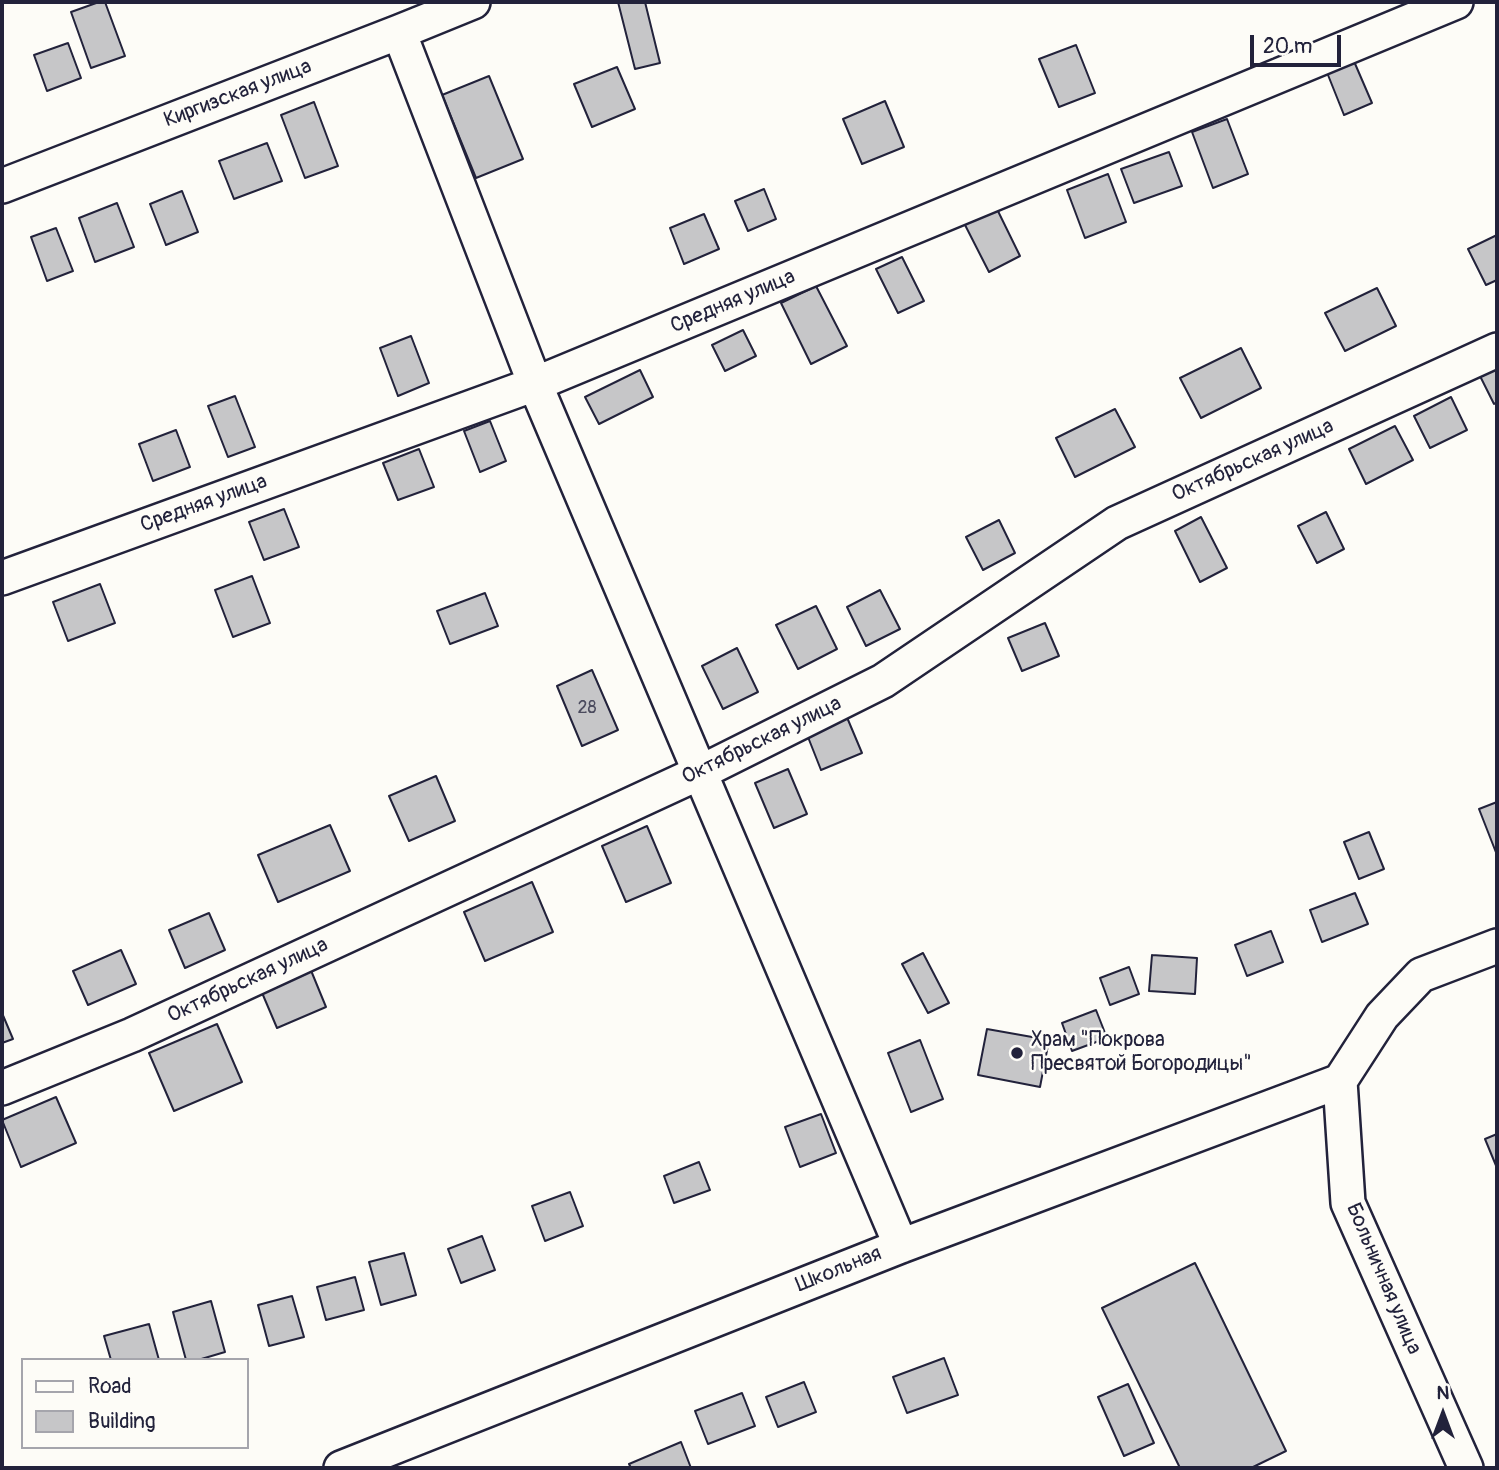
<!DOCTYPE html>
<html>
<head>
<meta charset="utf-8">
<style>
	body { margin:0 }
	#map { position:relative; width:1499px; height:1470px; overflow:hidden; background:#fdfcf7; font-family:Pangolin,sans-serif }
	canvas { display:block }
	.frame { position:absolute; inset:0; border:4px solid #22223b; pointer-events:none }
	.legend { position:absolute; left:21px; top:1358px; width:228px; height:91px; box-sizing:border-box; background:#fdfcf7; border:2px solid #a5a5ac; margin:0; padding:9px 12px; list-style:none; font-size:21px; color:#22223b }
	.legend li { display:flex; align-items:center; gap:14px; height:35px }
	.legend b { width:35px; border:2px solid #a5a5ac }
	.north { position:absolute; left:1408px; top:1379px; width:70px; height:70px; -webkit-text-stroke:5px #fdfcf7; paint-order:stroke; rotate:0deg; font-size:19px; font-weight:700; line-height:28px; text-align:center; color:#22223b }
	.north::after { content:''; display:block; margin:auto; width:24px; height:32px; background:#22223b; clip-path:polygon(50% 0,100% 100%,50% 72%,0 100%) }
	.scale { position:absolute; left:1250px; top:35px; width:91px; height:32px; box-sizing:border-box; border:4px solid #22223b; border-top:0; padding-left:9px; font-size:21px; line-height:24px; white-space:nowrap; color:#22223b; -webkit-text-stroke:5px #fdfcf7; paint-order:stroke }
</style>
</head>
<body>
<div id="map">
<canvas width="1499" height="1470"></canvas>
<div class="frame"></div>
<ul class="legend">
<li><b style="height:9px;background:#fdfcf7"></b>Road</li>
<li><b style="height:19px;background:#c6c6c8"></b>Building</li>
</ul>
<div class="north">N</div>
<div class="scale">20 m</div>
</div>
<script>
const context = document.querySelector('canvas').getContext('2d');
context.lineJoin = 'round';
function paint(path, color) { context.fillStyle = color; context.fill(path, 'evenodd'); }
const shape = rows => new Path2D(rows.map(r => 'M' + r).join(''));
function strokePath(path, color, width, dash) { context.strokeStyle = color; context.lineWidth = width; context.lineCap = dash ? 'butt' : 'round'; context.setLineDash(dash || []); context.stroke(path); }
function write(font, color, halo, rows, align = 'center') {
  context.font = font + ' Pangolin,sans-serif'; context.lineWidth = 5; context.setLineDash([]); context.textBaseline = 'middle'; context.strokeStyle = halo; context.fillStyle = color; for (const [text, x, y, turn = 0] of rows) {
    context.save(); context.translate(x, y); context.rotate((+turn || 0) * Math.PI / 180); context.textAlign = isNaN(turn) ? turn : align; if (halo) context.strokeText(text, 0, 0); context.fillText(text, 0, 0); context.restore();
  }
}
const building = shape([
	[99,2,105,2,125,56,91,68,71,12,99,2],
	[618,2,645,2,660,63,635,69,618,2],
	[68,43,81,78,47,91,34,55,68,43],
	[1076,45,1095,93,1059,107,1039,59,1076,45],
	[1353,59,1372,103,1344,115,1326,70,1353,59],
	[617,67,635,109,592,127,574,84,617,67],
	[489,76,523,159,476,178,442,95,489,76],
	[885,101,904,147,862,164,843,119,885,101],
	[314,102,338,166,305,178,281,115,314,102],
	[1227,119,1248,174,1213,188,1192,132,1227,119],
	[267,143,282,181,234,199,219,161,267,143],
	[1169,152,1182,186,1134,203,1121,169,1169,152],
	[1108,174,1126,222,1085,238,1067,190,1108,174],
	[764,189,776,219,748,231,735,201,764,189],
	[182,191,198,232,166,245,150,204,182,191],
	[117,203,134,247,95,262,79,218,117,203],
	[995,205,1020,256,989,272,963,221,995,205],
	[704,214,719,249,684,264,670,228,704,214],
	[56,228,73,271,47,281,31,237,56,228],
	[1497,235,1497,280,1486,285,1468,249,1497,235],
	[902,257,924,301,898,313,876,269,902,257],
	[816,286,847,346,811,364,781,303,816,286],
	[1377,288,1396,326,1345,351,1325,313,1377,288],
	[743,330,756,356,725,371,712,345,743,330],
	[411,336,429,383,398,396,380,348,411,336],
	[1241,348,1261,388,1201,418,1180,378,1241,348],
	[1497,365,1497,402,1494,404,1479,374,1497,365],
	[640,370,653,397,599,424,585,397,640,370],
	[235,396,255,447,228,457,208,406,235,396],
	[1451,397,1467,430,1430,448,1414,416,1451,397],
	[1115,409,1135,447,1075,477,1056,438,1115,409],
	[490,421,506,461,480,472,464,431,490,421],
	[1395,426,1413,460,1366,484,1349,449,1395,426],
	[176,430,190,467,153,481,139,444,176,430],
	[419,449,434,487,398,500,383,463,419,449],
	[284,509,299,547,264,560,249,522,284,509],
	[1326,512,1344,549,1317,563,1298,526,1326,512],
	[1201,517,1227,568,1200,582,1175,531,1201,517],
	[999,520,1015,553,983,570,966,537,999,520],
	[252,576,270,623,233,637,215,590,252,576],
	[100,584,115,623,68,641,53,602,100,584],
	[880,590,900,629,866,646,847,607,880,590],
	[485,593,498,626,450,644,437,611,485,593],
	[816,606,837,649,798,669,776,625,816,606],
	[1045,623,1059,656,1022,671,1008,638,1045,623],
	[737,648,758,692,723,709,702,666,737,648],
	[592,670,618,730,582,746,557,686,592,670],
	[846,715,862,753,821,770,806,732,846,715],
	[788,769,807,814,774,828,755,783,788,769],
	[436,776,455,821,409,841,389,796,436,776],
	[1497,802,1497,855,1479,809,1497,802],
	[330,825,350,871,278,902,258,855,330,825],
	[647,826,671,883,626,902,602,846,647,826],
	[1369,832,1384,869,1359,879,1344,842,1369,832],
	[532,882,553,932,485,961,464,912,532,882],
	[1355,893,1368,924,1322,942,1310,910,1355,893],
	[209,913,225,950,185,968,169,930,209,913],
	[1271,931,1283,962,1247,976,1235,945,1271,931],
	[121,950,136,984,88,1005,73,971,121,950],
	[923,953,949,1003,928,1013,902,964,923,953],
	[1152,955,1197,958,1195,994,1149,991,1152,955],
	[1129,967,1139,994,1110,1005,1100,978,1129,967],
	[310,968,326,1007,277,1028,260,988,310,968],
	[1096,1010,1107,1038,1072,1051,1062,1023,1096,1010],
	[2,1013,13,1039,2,1043,2,1013],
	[217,1024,242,1082,174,1111,149,1053,217,1024],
	[987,1029,1049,1040,1040,1087,978,1075,987,1029],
	[920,1040,943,1099,911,1112,888,1053,920,1040],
	[56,1097,76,1143,21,1167,2,1120,56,1097],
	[821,1114,836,1153,800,1167,785,1127,821,1114],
	[1497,1134,1497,1168,1485,1139,1497,1134],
	[699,1162,710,1190,674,1203,664,1176,699,1162],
	[570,1192,583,1226,545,1241,532,1206,570,1192],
	[482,1236,495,1270,461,1283,448,1249,482,1236],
	[404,1253,416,1295,381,1305,369,1262,404,1253],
	[1195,1263,1286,1451,1251,1468,1180,1468,1102,1308,1195,1263],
	[355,1277,364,1310,326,1320,317,1287,355,1277],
	[292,1296,304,1337,269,1346,258,1305,292,1296],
	[211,1301,225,1352,198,1360,186,1360,173,1312,211,1301],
	[149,1324,159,1360,111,1360,104,1336,149,1324],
	[944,1358,958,1395,907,1413,893,1377,944,1358],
	[804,1382,816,1412,778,1427,766,1397,804,1382],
	[1128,1384,1154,1443,1124,1456,1098,1397,1128,1384],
	[742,1393,755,1426,708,1444,695,1411,742,1393],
	[681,1442,691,1468,631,1468,629,1464,681,1442]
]);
const minor = shape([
	[399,32,535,384,901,1246],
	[2,186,399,32,473,2],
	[2,578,535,384,1456,2],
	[1340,1081,1348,1203,1466,1468],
	[1340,1081,1382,1016,1421,975,1497,946],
	[2,1088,132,1035,701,772,883,681,1117,523,1497,350],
	[341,1468,901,1246,1340,1081]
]);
const markers = [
	[1017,1053,7,"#22223b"]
];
const numberNames = [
	["28",587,708]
];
const streetNames = [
	["Киргизская улица",238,94,-21],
	["Средняя улица",733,302,-23],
	["Октябрьская улица",1253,461,-24],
	["Средняя улица",204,504,-20],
	["Октябрьская улица",762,741,-26],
	["Октябрьская улица",248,981,-25],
	["Школьная",839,1270,-22],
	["Больничная улица",1383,1279,67]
];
const poiNames = [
	["Храм \"Покрова",1031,1041],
	["Пресвятой Богородицы\"",1031,1065]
];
paint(building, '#c6c6c8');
strokePath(building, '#22223b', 2);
strokePath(minor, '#22223b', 38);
strokePath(minor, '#fdfcf7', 33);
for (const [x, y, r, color] of markers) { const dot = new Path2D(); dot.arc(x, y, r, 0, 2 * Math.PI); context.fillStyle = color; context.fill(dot); strokePath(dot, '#fdfcf7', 2.5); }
write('18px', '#4b4b5e', null, numberNames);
write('21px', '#22223b', '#fdfcf7', streetNames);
write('21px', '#22223b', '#fdfcf7', poiNames, 'left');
</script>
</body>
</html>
